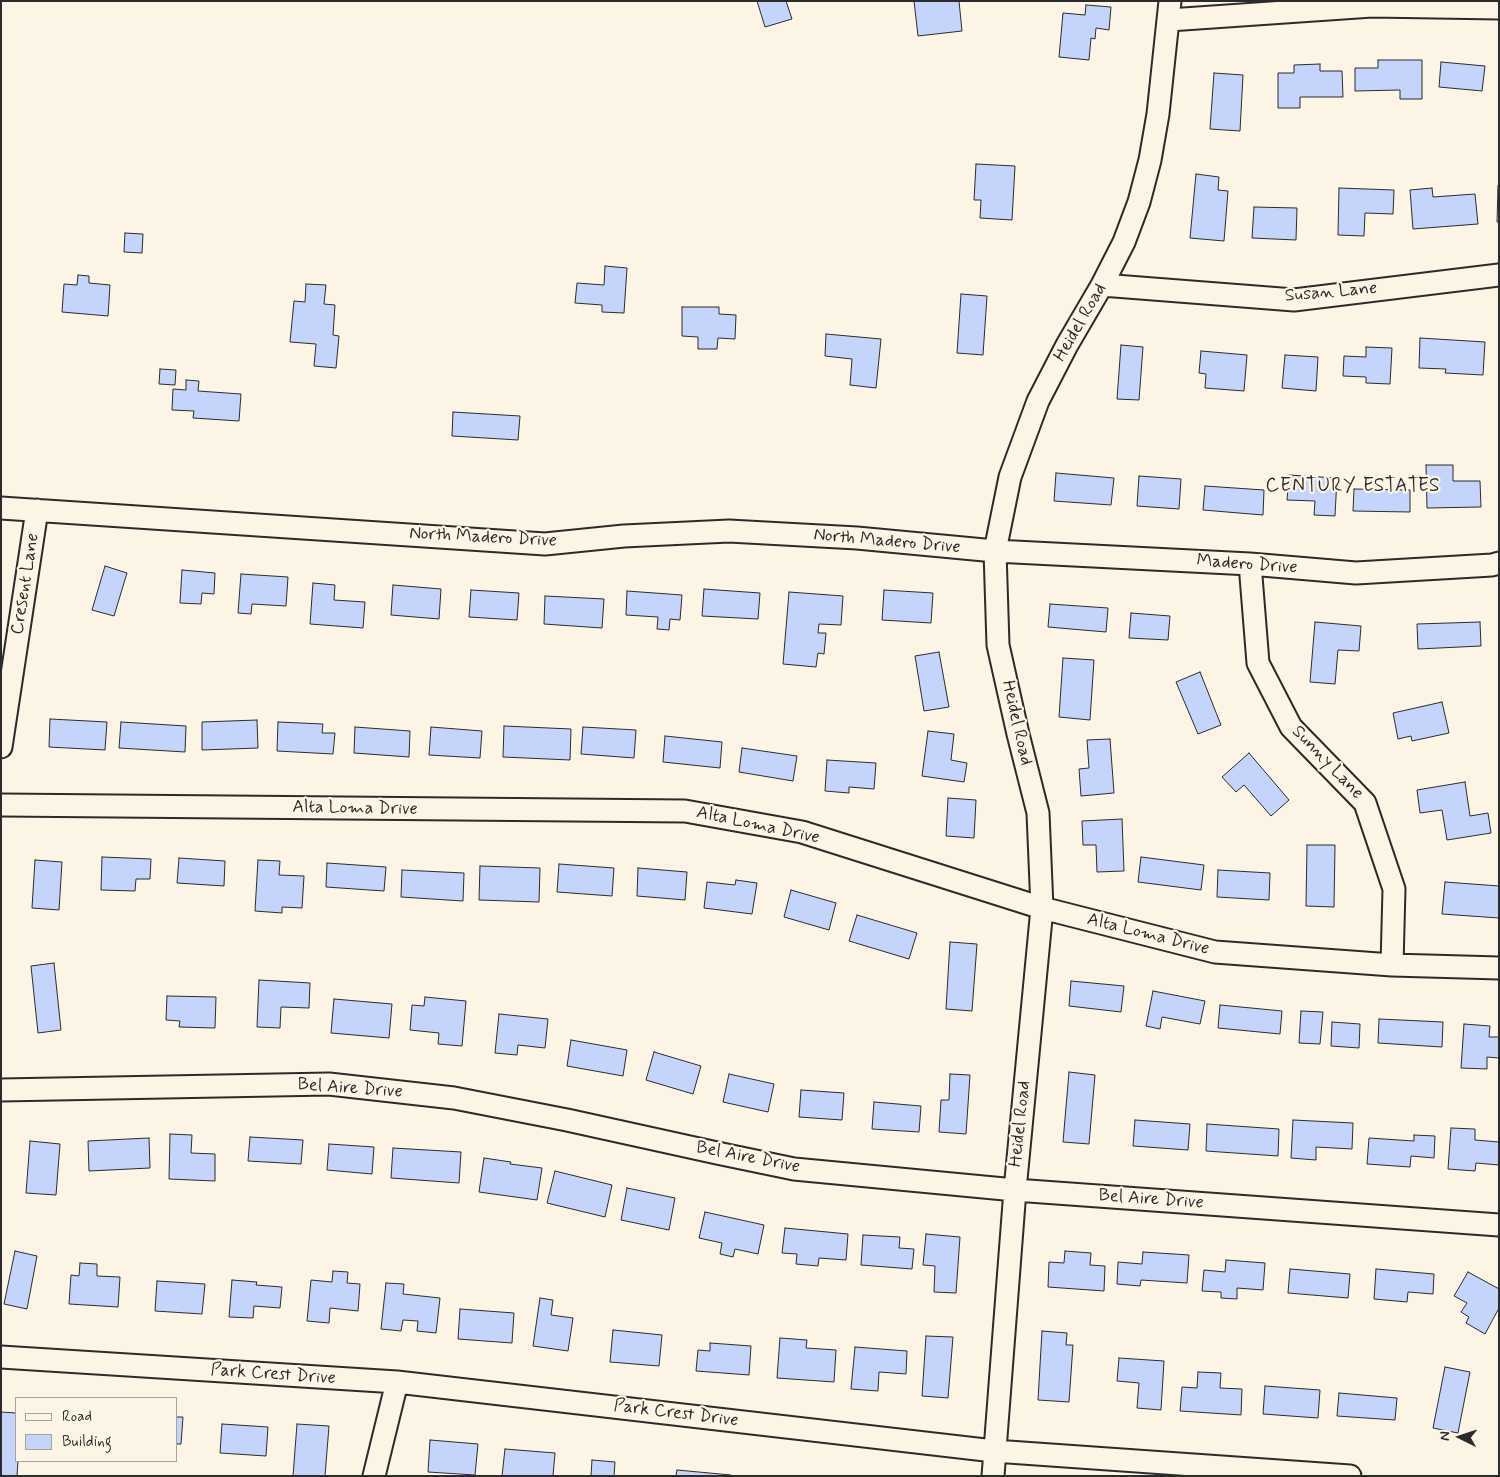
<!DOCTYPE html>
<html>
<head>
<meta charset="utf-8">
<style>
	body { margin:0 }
	#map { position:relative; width:1500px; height:1477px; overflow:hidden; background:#fcf5e5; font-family:Mynerve,sans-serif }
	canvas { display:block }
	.frame { position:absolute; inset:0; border:2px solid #2b2b2b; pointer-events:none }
	.legend { position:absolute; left:15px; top:1397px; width:162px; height:65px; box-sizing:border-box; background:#fcf5e5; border:1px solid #a8a49b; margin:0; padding:6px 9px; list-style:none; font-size:15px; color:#2b2b2b }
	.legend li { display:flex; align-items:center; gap:10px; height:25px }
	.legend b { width:25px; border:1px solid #a8a49b }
	.north { position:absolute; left:1435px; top:1412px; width:50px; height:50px; -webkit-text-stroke:4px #fcf5e5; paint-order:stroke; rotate:274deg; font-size:14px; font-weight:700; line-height:20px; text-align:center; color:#2b2b2b }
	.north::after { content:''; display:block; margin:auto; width:18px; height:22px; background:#2b2b2b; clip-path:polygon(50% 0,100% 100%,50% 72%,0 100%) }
</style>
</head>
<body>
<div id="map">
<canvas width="1500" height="1477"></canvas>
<div class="frame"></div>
<ul class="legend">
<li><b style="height:6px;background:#fcf5e5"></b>Road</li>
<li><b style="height:14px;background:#c4d4fa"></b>Building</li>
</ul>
<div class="north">N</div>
</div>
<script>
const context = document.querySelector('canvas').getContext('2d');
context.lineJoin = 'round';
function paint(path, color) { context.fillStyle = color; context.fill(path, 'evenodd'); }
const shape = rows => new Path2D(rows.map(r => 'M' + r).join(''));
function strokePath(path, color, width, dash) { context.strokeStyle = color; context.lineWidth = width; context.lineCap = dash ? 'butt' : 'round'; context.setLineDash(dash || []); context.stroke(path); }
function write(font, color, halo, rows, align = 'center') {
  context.font = font + ' Mynerve,sans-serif'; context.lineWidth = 4.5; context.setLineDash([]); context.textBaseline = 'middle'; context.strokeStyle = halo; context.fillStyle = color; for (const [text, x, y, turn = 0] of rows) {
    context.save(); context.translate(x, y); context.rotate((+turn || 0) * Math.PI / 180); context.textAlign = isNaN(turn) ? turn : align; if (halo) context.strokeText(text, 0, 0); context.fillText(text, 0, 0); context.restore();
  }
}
const building = shape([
	[757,1,786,1,792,19,765,27,757,1],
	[914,1,959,1,962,31,918,36,914,1],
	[1086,5,1111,7,1109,30,1096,28,1095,39,1091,38,1089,60,1059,57,1063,13,1085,15,1086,5],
	[1378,60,1422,60,1422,99,1400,99,1400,90,1355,91,1355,68,1378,68,1378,60],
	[1441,62,1485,66,1482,91,1439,87,1441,62],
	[1320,64,1320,71,1342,71,1343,97,1300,97,1300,108,1278,108,1278,73,1294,73,1294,65,1320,64],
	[1214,73,1243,75,1240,131,1210,129,1214,73],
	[976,164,1015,166,1012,220,980,218,981,200,974,200,976,164],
	[1196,174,1219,177,1218,190,1228,191,1224,241,1190,238,1196,174],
	[1498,186,1499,186,1499,222,1497,222,1498,186],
	[1339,188,1394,190,1393,214,1365,213,1364,236,1338,235,1339,188],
	[1432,188,1433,197,1475,194,1478,224,1413,229,1410,190,1432,188],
	[1254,207,1297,208,1296,240,1252,238,1254,207],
	[125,233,143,234,142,253,124,252,125,233],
	[605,266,627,268,624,313,602,312,602,305,575,303,577,283,604,285,605,266],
	[78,275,89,276,89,283,110,285,108,316,62,312,64,284,77,285,78,275],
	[306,284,326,285,324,304,335,305,333,335,339,336,336,368,314,366,316,344,290,342,294,301,305,302,306,284],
	[961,294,987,296,983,355,957,353,961,294],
	[682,307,719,307,719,314,736,315,735,339,718,338,717,349,698,349,698,337,682,336,682,307],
	[826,334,881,339,876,388,850,385,852,359,825,356,826,334],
	[1420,338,1485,342,1483,375,1445,373,1446,369,1419,368,1420,338],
	[1121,345,1143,347,1139,400,1117,399,1121,345],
	[1366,347,1392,348,1390,384,1366,383,1366,377,1343,376,1344,356,1366,357,1366,347],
	[1201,351,1247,355,1244,391,1205,388,1206,374,1199,373,1201,351],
	[1285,355,1318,357,1316,391,1282,388,1285,355],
	[160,369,176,370,175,385,159,384,160,369],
	[186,380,199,381,198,391,241,394,239,421,193,418,194,411,172,410,173,389,186,390,186,380],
	[453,412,520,416,518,440,452,436,453,412],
	[1426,465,1453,465,1453,481,1480,481,1481,507,1427,508,1426,465],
	[1056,473,1114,478,1111,505,1054,501,1056,473],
	[1289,475,1337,478,1335,516,1314,515,1315,501,1287,500,1289,475],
	[1139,476,1181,479,1179,509,1137,506,1139,476],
	[1205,486,1264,490,1263,515,1203,510,1205,486],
	[1354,489,1410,490,1410,512,1353,511,1354,489],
	[105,566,127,573,114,616,92,610,105,566],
	[182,570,215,573,214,594,202,593,201,604,180,603,182,570],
	[241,574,288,577,286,606,252,604,251,614,238,613,241,574],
	[313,583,335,585,334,600,365,602,363,628,310,624,313,583],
	[393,585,441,589,439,619,391,615,393,585],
	[704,589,760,593,758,619,702,616,704,589],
	[471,590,519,593,517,620,469,617,471,590],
	[884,590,933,593,931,623,882,620,884,590],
	[627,591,682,595,680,620,670,619,669,630,657,629,658,617,626,615,627,591],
	[789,592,843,596,841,625,819,624,818,633,826,633,824,654,818,653,816,667,783,664,789,592],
	[545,596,604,599,602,628,544,624,545,596],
	[1050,604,1108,608,1106,632,1048,627,1050,604],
	[1131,613,1170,616,1168,640,1129,638,1131,613],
	[1315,622,1361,626,1359,651,1338,650,1335,684,1310,682,1315,622],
	[1480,622,1481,646,1418,649,1417,624,1480,622],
	[939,652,949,707,924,711,915,656,939,652],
	[1063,658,1094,660,1090,720,1059,717,1063,658],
	[1200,672,1221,725,1198,734,1176,682,1200,672],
	[1442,702,1449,733,1412,741,1411,736,1398,739,1393,713,1442,702],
	[50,719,107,722,105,750,49,747,50,719],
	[257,720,258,748,202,750,202,722,257,720],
	[121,722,186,726,185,752,119,748,121,722],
	[278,722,323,724,322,733,335,733,333,754,277,751,278,722],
	[504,726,571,729,570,760,503,757,504,726],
	[355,727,410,731,409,757,354,753,355,727],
	[431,727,482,731,480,758,429,755,431,727],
	[583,727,636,730,634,758,581,754,583,727],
	[928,731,954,734,951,760,967,763,964,782,922,776,928,731],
	[665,736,722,742,720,768,663,762,665,736],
	[1110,739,1114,793,1081,796,1079,769,1089,768,1087,740,1110,739],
	[742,748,797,756,793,781,739,772,742,748],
	[1249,753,1289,800,1271,816,1244,785,1236,792,1222,777,1249,753],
	[827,760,876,763,874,789,849,787,849,793,825,791,827,760],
	[1465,782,1470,816,1488,813,1491,833,1447,840,1442,810,1420,813,1417,790,1465,782],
	[948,798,976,800,974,838,946,836,948,798],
	[1122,819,1124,871,1097,872,1096,845,1083,845,1082,821,1122,819],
	[1307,845,1335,845,1334,907,1306,906,1307,845],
	[102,857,151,859,150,879,136,879,135,891,101,890,102,857],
	[1141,857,1204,865,1201,890,1138,882,1141,857],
	[179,858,225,861,224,886,177,883,179,858],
	[35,860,62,862,59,910,32,908,35,860],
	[258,860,280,861,279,875,304,876,302,908,282,907,282,913,255,911,258,860],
	[327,863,386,867,384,891,326,887,327,863],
	[559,864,614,868,612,896,557,892,559,864],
	[480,866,540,868,539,902,479,900,480,866],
	[638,868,687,872,685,900,637,896,638,868],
	[402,870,464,873,463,901,401,897,402,870],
	[1218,870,1270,873,1269,900,1217,897,1218,870],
	[736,880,757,883,752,914,704,908,707,882,735,885,736,880],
	[1445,882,1499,886,1499,918,1442,914,1445,882],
	[791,890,836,903,829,930,784,917,791,890],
	[857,915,917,933,909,959,849,941,857,915],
	[950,942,977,944,972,1011,946,1009,950,942],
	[54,963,61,1030,38,1033,31,966,54,963],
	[259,980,310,983,309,1008,281,1007,280,1028,257,1027,259,980],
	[1071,981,1124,986,1121,1012,1069,1006,1071,981],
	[1153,991,1205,1001,1200,1024,1162,1017,1160,1029,1146,1026,1153,991],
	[167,996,216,997,215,1028,179,1027,180,1021,166,1020,167,996],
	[425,997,466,1001,462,1046,438,1044,439,1033,410,1030,412,1005,424,1006,425,997],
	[334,999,392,1004,389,1038,331,1033,334,999],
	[1220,1005,1282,1011,1280,1034,1218,1028,1220,1005],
	[1301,1011,1323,1012,1320,1044,1299,1043,1301,1011],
	[499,1014,548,1019,545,1048,518,1045,517,1055,495,1053,499,1014],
	[1379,1019,1443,1022,1442,1047,1378,1043,1379,1019],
	[1332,1022,1360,1024,1359,1048,1331,1046,1332,1022],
	[1464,1024,1490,1026,1489,1037,1499,1037,1499,1058,1487,1057,1487,1069,1461,1068,1464,1024],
	[571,1040,627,1050,623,1076,567,1066,571,1040],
	[654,1052,701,1066,693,1094,646,1080,654,1052],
	[1069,1072,1095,1075,1089,1144,1063,1142,1069,1072],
	[729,1074,774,1084,768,1112,723,1102,729,1074],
	[950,1074,970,1075,966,1134,939,1132,941,1100,949,1100,950,1074],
	[801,1090,844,1093,842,1120,799,1117,801,1090],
	[874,1102,921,1106,919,1132,872,1129,874,1102],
	[1135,1120,1190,1124,1188,1150,1133,1146,1135,1120],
	[1293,1120,1353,1123,1352,1149,1316,1147,1316,1160,1291,1158,1293,1120],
	[1207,1124,1279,1129,1278,1156,1206,1151,1207,1124],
	[1451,1128,1475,1129,1475,1140,1499,1142,1499,1165,1476,1163,1475,1171,1448,1169,1451,1128],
	[170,1134,192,1135,191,1153,215,1154,215,1181,169,1179,170,1134],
	[1414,1135,1435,1136,1434,1158,1411,1156,1410,1167,1367,1164,1369,1138,1414,1141,1414,1135],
	[250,1137,303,1140,301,1164,248,1161,250,1137],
	[149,1138,150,1168,89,1171,88,1141,149,1138],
	[30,1141,60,1144,56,1195,26,1193,30,1141],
	[329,1144,374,1147,372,1174,327,1170,329,1144],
	[393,1148,461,1152,459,1183,391,1178,393,1148],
	[484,1158,511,1162,510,1164,542,1168,537,1200,479,1192,484,1158],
	[555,1171,612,1185,605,1217,547,1203,555,1171],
	[627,1188,675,1198,669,1230,621,1220,627,1188],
	[705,1212,764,1225,758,1254,735,1249,733,1257,720,1254,722,1243,699,1238,705,1212],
	[785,1228,848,1234,846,1260,819,1258,818,1266,796,1264,797,1254,782,1253,785,1228],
	[926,1234,960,1237,956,1293,934,1292,935,1266,923,1265,926,1234],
	[863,1235,900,1237,899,1248,914,1249,912,1269,861,1265,863,1235],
	[15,1251,37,1256,27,1309,4,1304,15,1251],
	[1065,1251,1091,1253,1090,1265,1105,1266,1104,1291,1048,1287,1049,1262,1064,1263,1065,1251],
	[1143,1252,1189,1255,1187,1283,1141,1280,1140,1286,1117,1284,1118,1262,1142,1264,1143,1252],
	[1226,1260,1265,1263,1263,1290,1237,1288,1237,1299,1221,1298,1221,1292,1202,1291,1204,1270,1225,1272,1226,1260],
	[80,1263,97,1264,97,1276,120,1277,118,1307,69,1304,71,1275,79,1276,80,1263],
	[1290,1269,1350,1274,1348,1298,1288,1293,1290,1269],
	[1376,1269,1434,1274,1433,1294,1408,1292,1407,1302,1374,1299,1376,1269],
	[333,1271,348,1272,347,1283,360,1284,358,1311,330,1308,329,1323,307,1321,311,1280,332,1282,333,1271],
	[1468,1272,1499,1289,1499,1308,1485,1334,1466,1323,1469,1317,1461,1312,1467,1303,1454,1296,1468,1272],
	[232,1280,257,1282,256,1285,282,1287,280,1308,254,1306,253,1318,229,1317,232,1280],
	[157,1281,205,1284,202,1314,155,1311,157,1281],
	[386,1283,404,1284,403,1294,440,1298,436,1333,417,1331,418,1321,403,1320,401,1331,381,1329,386,1283],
	[540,1298,553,1300,551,1315,573,1318,568,1351,533,1346,540,1298],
	[460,1309,514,1313,512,1343,458,1339,460,1309],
	[613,1330,662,1335,659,1366,610,1362,613,1330],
	[1042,1331,1067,1333,1066,1345,1073,1345,1069,1402,1038,1400,1042,1331],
	[926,1336,953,1337,948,1398,922,1396,926,1336],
	[780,1338,807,1340,806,1348,836,1350,834,1382,777,1378,780,1338],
	[710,1343,751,1346,749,1375,696,1371,698,1350,710,1351,710,1343],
	[855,1347,907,1351,906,1374,879,1372,878,1391,851,1389,855,1347],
	[1119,1358,1164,1361,1161,1410,1137,1408,1139,1383,1117,1381,1119,1358],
	[1445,1367,1470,1372,1458,1433,1433,1428,1445,1367],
	[1198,1372,1221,1373,1220,1388,1242,1389,1241,1415,1180,1411,1182,1387,1197,1388,1198,1372],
	[1265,1386,1320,1390,1318,1418,1263,1414,1265,1386],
	[1339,1393,1397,1398,1395,1420,1337,1416,1339,1393],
	[1,1412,16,1413,16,1461,18,1461,17,1476,1,1476,1,1412],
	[176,1417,183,1417,181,1444,176,1444,176,1417],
	[222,1424,268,1427,266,1456,220,1453,222,1424],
	[297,1424,329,1426,325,1476,293,1476,297,1424],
	[430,1440,478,1444,475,1475,428,1472,430,1440],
	[505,1449,555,1453,553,1476,502,1476,505,1449],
	[592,1460,615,1462,614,1476,591,1476,592,1460],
	[677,1470,731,1475,731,1476,676,1476,677,1470]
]);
const minor = shape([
	[1169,20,1372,6,1499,8],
	[1102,285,1294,300,1499,275],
	[1,508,545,544,624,536,729,531,857,538,995,551,1250,564,1356,573,1492,565,1499,563],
	[1250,564,1258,663,1291,727,1365,803,1394,889,1392,965],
	[1,747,37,510],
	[1,805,685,811,802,832,1042,908,1215,952,1392,965,1499,968],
	[1,1090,329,1084,454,1098,567,1120,717,1153,794,1169,1015,1190,1499,1225],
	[1,1357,397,1382,994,1451,1350,1476],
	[374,1476,397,1382],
	[993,1476,1015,1190,1042,908,1038,813,1018,734,998,645,995,551,1010,477,1038,401,1067,345,1102,285,1124,242,1139,202,1150,160,1158,114,1170,1]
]);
const streetNames = [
	["Susan Lane",1331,293,-5],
	["Heidel Road",1081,323,-60],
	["North Madero Drive",483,538,3],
	["North Madero Drive",887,542,5],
	["Madero Drive",1247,565,4],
	["Cresent Lane",26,584,-81],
	["Heidel Road",1016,723,77],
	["Sunny Lane",1327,763,46],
	["Alta Loma Drive",355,809,1],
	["Alta Loma Drive",758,826,12],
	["Alta Loma Drive",1148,935,14],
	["Bel Aire Drive",350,1089,4],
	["Heidel Road",1021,1124,-84],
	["Bel Aire Drive",748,1158,11],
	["Bel Aire Drive",1151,1200,4],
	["Park Crest Drive",273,1375,4],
	["Park Crest Drive",676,1414,7]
];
const neighbourhoodNames = [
	["CENTURY ESTATES",1353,487]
];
paint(building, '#c4d4fa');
strokePath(building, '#2b2b2b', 1);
strokePath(minor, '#2b2b2b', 25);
strokePath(minor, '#fcf5e5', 21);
write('18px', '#2b2b2b', '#fcf5e5', streetNames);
context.letterSpacing = '1px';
write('19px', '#2b2b2b', '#fcf5e5', neighbourhoodNames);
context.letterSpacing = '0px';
</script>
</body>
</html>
